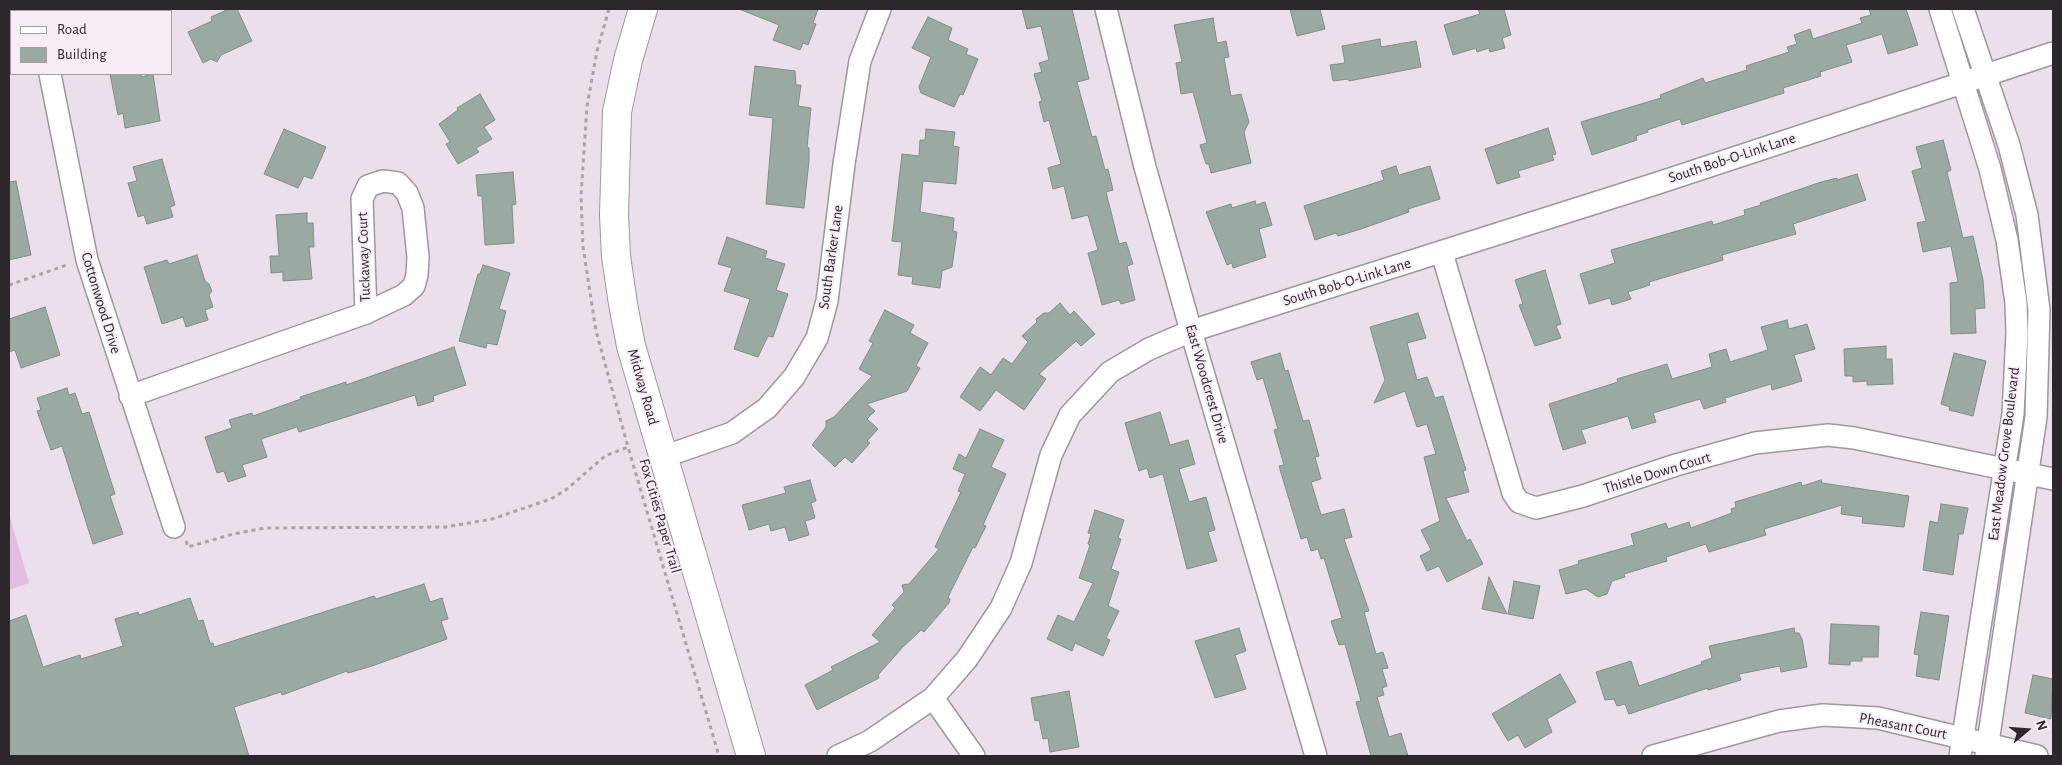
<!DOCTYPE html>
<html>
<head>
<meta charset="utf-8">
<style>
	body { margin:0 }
	#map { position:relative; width:2062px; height:765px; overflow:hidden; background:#eadfea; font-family:"Alegreya Sans",sans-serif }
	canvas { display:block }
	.frame { position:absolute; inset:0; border:10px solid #2b272b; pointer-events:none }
	.legend { position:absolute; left:10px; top:10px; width:162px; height:65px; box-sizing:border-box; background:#f8ecf7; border:1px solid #a69da5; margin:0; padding:6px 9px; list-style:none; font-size:15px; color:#2b272b }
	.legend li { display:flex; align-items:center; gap:10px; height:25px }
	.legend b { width:25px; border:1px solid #a69da5 }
	.north { position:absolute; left:2002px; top:705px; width:50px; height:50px; -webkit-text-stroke:4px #f8ecf7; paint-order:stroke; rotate:72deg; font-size:14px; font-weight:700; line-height:20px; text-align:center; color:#2b272b }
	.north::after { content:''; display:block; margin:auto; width:18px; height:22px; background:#2b272b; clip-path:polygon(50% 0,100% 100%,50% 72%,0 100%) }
</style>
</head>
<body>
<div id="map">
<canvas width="2062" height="765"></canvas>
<div class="frame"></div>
<ul class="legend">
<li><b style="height:6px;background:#fff"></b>Road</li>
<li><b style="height:14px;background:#9ba9a3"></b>Building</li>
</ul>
<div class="north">N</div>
</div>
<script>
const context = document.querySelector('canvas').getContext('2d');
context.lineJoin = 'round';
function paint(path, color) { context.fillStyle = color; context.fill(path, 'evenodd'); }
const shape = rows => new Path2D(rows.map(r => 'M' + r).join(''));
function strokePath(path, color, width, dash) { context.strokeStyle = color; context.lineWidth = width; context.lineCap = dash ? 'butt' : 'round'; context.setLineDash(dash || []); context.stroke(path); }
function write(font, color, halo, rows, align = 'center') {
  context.font = font + ' "Alegreya Sans",sans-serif'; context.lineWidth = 4; context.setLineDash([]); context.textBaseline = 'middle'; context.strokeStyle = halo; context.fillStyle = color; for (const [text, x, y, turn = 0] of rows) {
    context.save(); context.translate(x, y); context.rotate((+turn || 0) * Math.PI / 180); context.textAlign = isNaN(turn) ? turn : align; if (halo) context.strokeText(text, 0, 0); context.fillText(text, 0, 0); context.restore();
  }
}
const green = shape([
	[9,514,29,583,9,590]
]);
const building = shape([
	[229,9,237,9,252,41,221,55,217,62,211,59,203,63,188,32,212,21,211,17,229,9],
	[739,9,818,9,813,23,816,24,808,45,803,43,800,50,773,40,779,25,739,9],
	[1022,9,1072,9,1089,79,1077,82,1092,137,1096,136,1105,170,1108,169,1113,190,1106,192,1119,244,1126,242,1133,264,1127,266,1135,300,1121,304,1119,300,1102,305,1088,253,1098,250,1088,215,1072,219,1064,186,1053,189,1048,168,1061,164,1049,120,1044,122,1039,102,1042,101,1034,74,1042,72,1039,63,1049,60,1041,26,1027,29,1022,9],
	[1290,9,1320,9,1325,29,1297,36,1290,9],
	[1478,9,1504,9,1511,35,1502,38,1505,48,1490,52,1489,48,1477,52,1476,48,1453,55,1444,25,1480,14,1478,9],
	[1869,9,1906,9,1918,45,1888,54,1882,34,1846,45,1852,62,1820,72,1821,76,1783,88,1784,93,1682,125,1680,119,1647,130,1648,132,1636,136,1637,140,1592,155,1581,122,1661,98,1660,95,1703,78,1705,83,1747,70,1746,66,1789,52,1787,47,1797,44,1794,35,1810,29,1813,39,1862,23,1860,18,1871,15,1869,9],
	[928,17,952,28,948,40,968,49,966,54,978,59,963,95,960,94,954,107,921,93,919,87,931,57,912,48,928,17],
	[1213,18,1217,43,1226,41,1229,57,1224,58,1231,96,1241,94,1249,122,1244,132,1251,163,1211,173,1209,164,1206,164,1200,145,1207,143,1193,92,1181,94,1176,63,1182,62,1174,25,1213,18],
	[1380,39,1381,47,1416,41,1421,67,1349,81,1348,79,1333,81,1330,65,1345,63,1342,46,1380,39],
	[755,66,795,71,796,85,801,85,798,106,811,108,807,147,809,148,809,160,804,208,766,204,773,118,749,115,755,66],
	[110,74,141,74,141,77,153,74,160,121,125,128,123,113,118,115,110,74],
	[480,94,495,120,484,127,492,139,476,148,479,152,458,164,446,144,450,142,439,124,458,110,457,108,480,94],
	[1548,128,1556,154,1552,155,1554,160,1518,171,1520,177,1497,184,1485,149,1548,128],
	[284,129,326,147,312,179,304,176,298,188,264,174,284,129],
	[926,129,955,132,953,146,959,147,956,184,923,181,920,212,954,218,953,231,957,232,952,267,942,271,940,288,912,284,913,277,898,275,902,242,892,241,902,154,919,156,920,140,925,140,926,129],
	[1943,140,1951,170,1947,172,1963,238,1973,236,1983,280,1985,308,1975,309,1976,333,1951,334,1950,283,1958,282,1951,246,1923,252,1917,223,1926,221,1912,171,1922,168,1916,147,1943,140],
	[162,159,175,205,170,207,173,217,147,224,144,215,138,217,128,183,137,181,133,167,162,159],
	[1396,166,1399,175,1430,166,1440,199,1408,209,1409,212,1361,229,1338,236,1336,233,1315,240,1304,206,1384,180,1381,171,1396,166],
	[513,172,516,204,512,205,514,243,485,245,482,196,478,196,476,175,513,172],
	[1857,174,1866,200,1793,224,1796,234,1722,255,1723,260,1649,282,1650,285,1628,292,1631,299,1612,305,1610,298,1589,304,1580,274,1615,263,1611,250,1712,221,1713,225,1745,215,1744,210,1761,205,1760,203,1821,182,1837,178,1837,180,1857,174],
	[16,181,31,255,9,260,9,182,16,181],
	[1255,201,1256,205,1265,202,1272,225,1259,229,1266,257,1233,268,1232,263,1227,265,1206,212,1231,204,1232,208,1255,201],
	[307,213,307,223,313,223,314,247,309,247,312,279,283,281,283,272,271,273,270,256,279,256,276,215,307,213],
	[727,237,767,251,765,258,785,264,776,290,788,294,773,337,768,336,758,357,734,349,750,299,724,291,732,268,718,264,727,237],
	[197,255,205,281,209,284,212,291,209,295,213,307,205,310,208,320,186,327,183,317,162,324,144,267,167,260,169,264,197,255],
	[483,265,510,273,499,309,506,311,497,345,487,343,486,348,459,341,478,274,480,274,483,265],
	[1545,270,1561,324,1556,326,1561,338,1535,346,1519,305,1523,304,1515,280,1545,270],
	[1060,303,1070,315,1074,311,1095,334,1081,346,1076,341,1039,374,1046,379,1024,410,996,390,980,411,960,397,980,367,991,375,1003,358,1012,364,1028,342,1022,336,1037,322,1036,319,1044,313,1049,313,1060,303],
	[45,307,60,355,21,368,15,350,9,352,9,319,45,307],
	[885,310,914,325,910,333,928,343,916,366,920,368,907,391,867,404,875,411,867,419,878,429,867,441,870,443,852,463,845,457,835,467,812,445,826,427,826,421,834,417,872,376,859,369,873,343,869,341,885,310],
	[1418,313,1426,338,1407,343,1417,380,1427,377,1435,398,1443,396,1466,470,1463,471,1469,492,1446,498,1467,541,1470,539,1483,564,1447,582,1439,566,1427,571,1420,556,1431,550,1421,530,1440,521,1424,457,1436,454,1427,424,1417,427,1405,391,1374,403,1385,380,1370,327,1418,313],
	[1787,320,1789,329,1807,324,1815,349,1794,355,1802,381,1772,390,1771,384,1725,398,1726,402,1704,409,1700,399,1653,413,1656,422,1632,429,1628,416,1581,430,1586,443,1563,450,1549,404,1618,382,1617,379,1667,364,1672,379,1712,367,1709,354,1726,349,1730,362,1768,350,1761,327,1787,320],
	[1886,346,1886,359,1892,359,1893,384,1867,385,1867,381,1853,382,1853,376,1845,376,1844,349,1886,346],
	[454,347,466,385,433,396,434,401,418,406,415,395,299,432,297,427,261,439,267,457,242,465,246,476,228,482,224,471,217,473,205,437,232,428,229,420,252,413,253,416,301,399,300,397,346,382,346,385,454,347],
	[1280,353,1285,371,1288,370,1303,421,1309,420,1319,456,1315,457,1321,479,1311,482,1321,515,1344,509,1352,537,1344,539,1369,611,1364,612,1376,654,1383,652,1388,668,1382,669,1387,686,1382,688,1384,695,1377,697,1389,737,1401,733,1408,756,1371,756,1356,702,1361,701,1345,644,1339,645,1331,621,1342,618,1324,558,1321,559,1318,549,1311,551,1307,537,1301,539,1279,466,1284,465,1274,430,1278,429,1263,378,1257,380,1251,362,1280,353],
	[1954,353,1986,361,1973,416,1949,410,1950,407,1941,404,1954,353],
	[67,388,69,395,75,393,82,414,89,412,115,494,110,496,123,534,93,544,62,446,51,450,37,411,41,410,37,398,67,388],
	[1160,412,1170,445,1188,440,1195,464,1179,469,1189,502,1206,497,1215,530,1208,532,1217,561,1187,569,1163,474,1150,478,1147,468,1139,471,1125,423,1160,412],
	[980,429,1004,440,991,467,1006,474,983,525,986,526,975,548,973,547,948,597,950,599,949,603,924,632,921,630,902,648,878,675,879,678,817,710,805,685,833,670,831,667,880,642,872,635,895,608,892,605,904,592,902,585,909,584,939,549,935,547,961,492,958,491,965,474,953,469,959,454,966,458,980,429],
	[810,480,816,501,811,503,815,518,805,521,809,535,789,541,785,527,771,531,769,524,749,530,742,505,786,493,784,487,810,480],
	[1821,480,1822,483,1909,496,1904,527,1862,523,1863,517,1841,514,1842,505,1764,529,1766,535,1709,552,1706,544,1666,557,1667,561,1624,574,1625,577,1612,581,1607,594,1598,597,1586,589,1566,594,1559,570,1579,564,1578,561,1634,545,1631,534,1666,523,1668,529,1689,522,1691,528,1732,513,1731,509,1736,507,1735,502,1801,482,1802,486,1821,480],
	[1941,504,1968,508,1963,534,1959,534,1953,575,1923,570,1930,521,1938,523,1941,504],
	[1095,510,1124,520,1118,538,1121,539,1111,569,1119,572,1108,606,1119,611,1106,638,1110,640,1103,656,1075,643,1072,651,1047,639,1058,615,1074,622,1093,583,1079,578,1090,545,1088,544,1091,534,1088,533,1095,510],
	[1489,577,1507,614,1482,609,1489,577],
	[1514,581,1540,586,1533,619,1508,614,1514,581],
	[424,584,430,602,442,598,448,619,441,621,447,639,372,666,348,673,347,671,282,695,281,692,234,707,249,756,9,756,9,621,26,615,43,667,80,655,81,659,123,646,115,619,138,612,139,615,190,598,198,621,203,620,210,643,213,643,214,647,374,596,376,599,424,584],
	[1921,612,1949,616,1939,680,1916,676,1919,655,1914,654,1921,612],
	[1831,624,1879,626,1878,657,1862,657,1862,661,1850,661,1850,665,1829,664,1831,624],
	[1239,628,1246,651,1235,655,1246,689,1215,698,1195,641,1239,628],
	[1794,628,1795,633,1799,633,1802,639,1807,667,1781,672,1780,666,1739,674,1741,680,1708,690,1708,688,1629,714,1625,704,1617,706,1614,699,1605,700,1596,672,1631,661,1639,686,1702,664,1701,662,1712,658,1709,646,1794,628],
	[1560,674,1576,702,1547,719,1552,732,1525,748,1518,735,1508,741,1492,714,1560,674],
	[2033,675,2053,679,2051,719,2025,713,2033,675],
	[1069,691,1079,747,1050,752,1048,738,1043,739,1039,720,1035,721,1031,698,1069,691]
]);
const path = shape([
	[609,9,597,51,587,106,581,196,583,247,596,331,628,447],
	[9,285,67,265],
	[186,541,188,547,233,534,265,528,446,527,492,519,551,499,567,489,605,456,628,447,719,756]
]);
const street = shape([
	[1106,9,1145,167,1191,331,1316,756],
	[1940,9,1990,169,2007,240,2016,303,2017,333,2013,414,1960,756],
	[1963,9,2009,145,2027,215,2039,310,2036,417,1986,756],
	[89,11,97,9],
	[9,29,11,28],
	[50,74,87,260,174,527],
	[1442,253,1513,493,1519,502,1536,508,1583,496,1676,465,1755,443,1828,435,1854,438,2053,479],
	[130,396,366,313,404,295,414,286,417,275,418,257,413,208,407,193,398,183,383,181,368,186,362,199,366,313],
	[663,457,732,433,767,408,794,377,817,338,827,301,844,164,860,61,880,9],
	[933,698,974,756],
	[838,756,870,741,933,698,967,659,1001,608,1021,563,1051,455,1070,415,1110,372,1149,349,1191,331,1655,184,2053,53],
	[1653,756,1779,721,1823,715,1878,718,2037,756]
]);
const secondary = shape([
	[643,9,628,60,617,112,614,215,616,256,623,304,631,346,751,756]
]);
const streetNames = [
	["South Bob-O-Link Lane",1732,158,-18],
	["Tuckaway Court",364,257,-92],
	["South Barker Lane",831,257,-82],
	["South Bob-O-Link Lane",1347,282,-17],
	["Cottonwood Drive",101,303,73],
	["East Woodcrest Drive",1207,384,74],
	["Midway Road",643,387,74],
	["East Meadow Grove Boulevard",2004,454,-83],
	["Thistle Down Court",1657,473,-17],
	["Fox Cities Paper Trail",660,516,74],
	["Pheasant Court",1903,726,11]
];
paint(green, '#e2bde1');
paint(building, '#9ba9a3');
strokePath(building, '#808e88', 1);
strokePath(street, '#a096a0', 24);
strokePath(secondary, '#a096a0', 30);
strokePath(path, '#aba3ab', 3, [4, 4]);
strokePath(street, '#fff', 21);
strokePath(secondary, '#fff', 28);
write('15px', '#2b272b', '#f8ecf7', streetNames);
</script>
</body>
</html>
